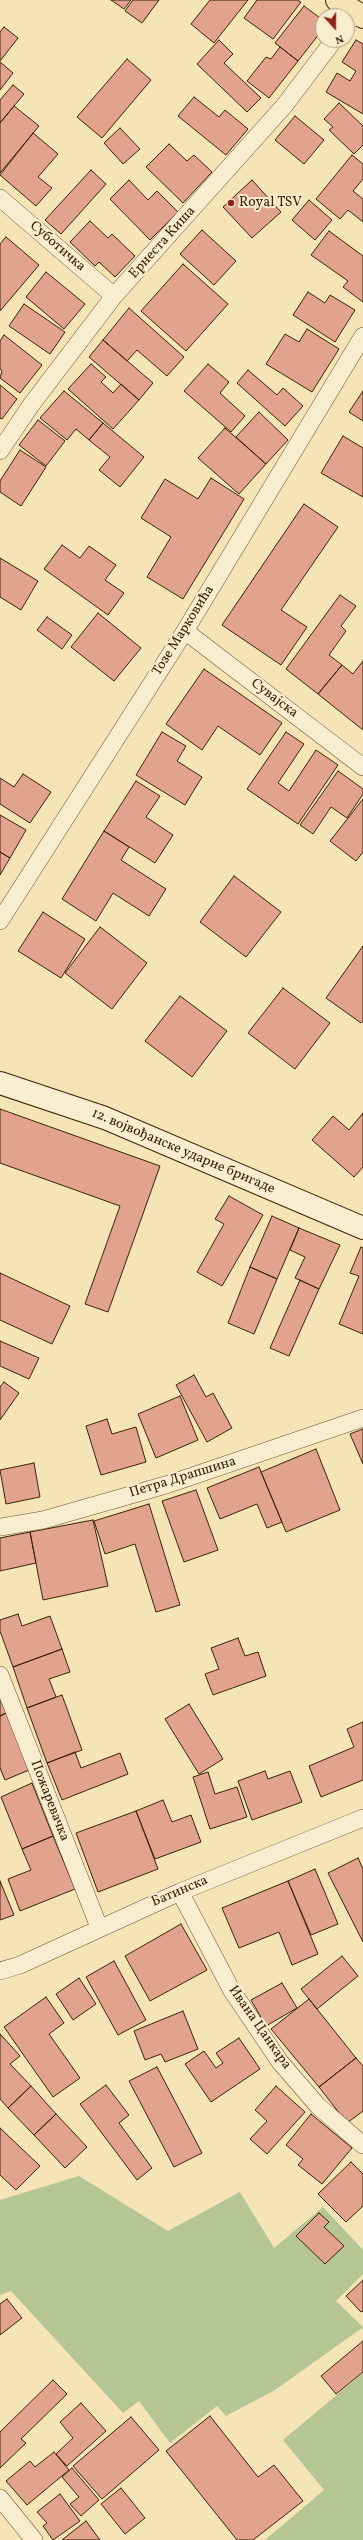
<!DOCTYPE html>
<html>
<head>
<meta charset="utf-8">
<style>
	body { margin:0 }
	#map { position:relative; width:363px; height:2540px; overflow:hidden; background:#f5e4b5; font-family:Vollkorn,serif }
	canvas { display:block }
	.north { position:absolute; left:315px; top:8px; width:40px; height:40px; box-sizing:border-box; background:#f8edcf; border:1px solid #ac9c7f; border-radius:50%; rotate:159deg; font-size:11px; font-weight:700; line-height:16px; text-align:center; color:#3b2306 }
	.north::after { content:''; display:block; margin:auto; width:14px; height:18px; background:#8f2418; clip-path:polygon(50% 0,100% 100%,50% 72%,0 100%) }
</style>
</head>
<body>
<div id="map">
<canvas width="363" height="2540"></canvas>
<div class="north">N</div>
</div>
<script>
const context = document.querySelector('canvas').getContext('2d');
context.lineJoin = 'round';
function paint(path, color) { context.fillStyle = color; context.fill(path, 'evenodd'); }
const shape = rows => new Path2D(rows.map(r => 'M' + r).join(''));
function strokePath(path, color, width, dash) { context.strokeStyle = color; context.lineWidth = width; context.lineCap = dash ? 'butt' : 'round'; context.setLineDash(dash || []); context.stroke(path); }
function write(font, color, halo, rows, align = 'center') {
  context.font = font + ' Vollkorn,serif'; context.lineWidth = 4; context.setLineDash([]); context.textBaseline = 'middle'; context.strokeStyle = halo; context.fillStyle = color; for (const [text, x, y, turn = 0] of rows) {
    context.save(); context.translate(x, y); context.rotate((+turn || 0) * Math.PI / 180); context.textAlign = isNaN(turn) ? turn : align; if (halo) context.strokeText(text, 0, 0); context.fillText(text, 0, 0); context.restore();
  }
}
const green = shape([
	[79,2176,168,2231,240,2192,274,2248,323,2207,363,2250,363,2274,336,2301,363,2327,363,2330,362,2328,275,2390,226,2416,217,2406,170,2443,139,2401,123,2413,11,2291,0,2295,0,2200],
	[363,2373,363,2540,265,2540,324,2490,283,2440]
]);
const building = shape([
	[111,0,131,0,124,9,111,0],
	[133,0,159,0,142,23,125,11,133,0],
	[210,0,248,0,214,43,191,24,210,0],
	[257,0,297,0,301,2,273,39,244,18,257,0],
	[304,6,323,20,323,29,298,61,275,43,304,6],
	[4,27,18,38,0,61,0,32,4,27],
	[219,40,233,54,224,63,261,98,247,112,197,64,219,40],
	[356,40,363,44,363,114,326,92,337,73,350,81,356,71,342,62,356,40],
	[280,47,298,61,269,98,247,81,266,57,271,59,280,47],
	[127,59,151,80,102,138,77,117,127,59],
	[0,62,13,73,0,90,0,62],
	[13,85,24,94,0,123,0,100,13,85],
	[194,97,219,117,225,110,248,129,226,155,178,116,194,97],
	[339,103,363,126,363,145,354,154,329,130,333,127,324,119,339,103],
	[14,106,39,126,0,173,0,123,14,106],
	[295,116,324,140,304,164,275,140,295,116],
	[120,128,140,149,123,164,104,143,120,128],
	[33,133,58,154,38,177,52,188,36,206,0,175,33,133],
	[169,144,187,161,194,155,212,172,183,203,146,167,169,144],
	[352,155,363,164,363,179,353,191,363,199,363,222,348,210,340,219,316,199,352,155],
	[91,170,106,184,61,234,45,220,91,170],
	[129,180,148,200,157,191,178,212,150,240,110,199,129,180],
	[252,180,281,212,252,238,223,207,252,180],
	[309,200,332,220,315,240,292,220,309,200],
	[90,221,108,238,112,234,135,256,115,277,99,262,95,266,70,242,90,221],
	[202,230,236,261,214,285,180,254,202,230],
	[329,231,363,256,363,302,343,287,348,281,311,255,329,231],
	[6,237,39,265,0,311,0,244,6,237],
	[183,264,228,304,186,351,141,311,183,264],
	[46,272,85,304,64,329,26,297,46,272],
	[308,292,325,303,330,295,355,310,335,342,293,315,308,292],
	[24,304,65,332,50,354,9,326,24,304],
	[129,308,184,357,167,376,137,350,127,361,103,340,129,308],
	[307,329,339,349,312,392,266,364,285,334,299,342,307,329],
	[4,335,42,365,20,393,0,378,2,371,0,369,0,341,4,335],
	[103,340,153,383,139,400,89,357,103,340],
	[91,364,106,377,101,382,113,393,121,384,139,400,113,429,68,389,91,364],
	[208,364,229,382,220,393,245,416,231,432,184,391,208,364],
	[248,370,277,395,283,388,303,406,285,426,237,383,248,370],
	[0,385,17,399,2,419,0,418,0,385],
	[64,391,103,423,89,440,76,429,67,440,40,418,64,391],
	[363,391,363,421,349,412,363,391],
	[259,412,288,440,266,464,236,437,259,412],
	[38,420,65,441,46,466,19,445,38,420],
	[103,423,144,457,120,487,99,470,110,457,89,440,103,423],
	[225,428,266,464,239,494,198,458,225,428],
	[343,436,363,448,363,497,321,473,343,436],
	[20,450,46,467,21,506,0,492,0,481,20,450],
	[211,478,244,499,183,599,147,577,171,537,141,518,165,479,198,499,211,478],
	[304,504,338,527,281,610,307,627,281,665,222,625,304,504],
	[62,545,80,558,89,546,116,565,105,580,124,593,108,615,44,569,62,545],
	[0,558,38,581,21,610,0,597,0,558],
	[340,595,356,606,341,626,346,631,329,655,342,665,318,694,286,669,340,595],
	[98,613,141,648,114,681,71,647,98,613],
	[47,617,72,635,62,649,37,630,47,617],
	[363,661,363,730,318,694,342,665,353,674,363,661],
	[204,669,282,723,260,755,218,726,202,750,166,724,204,669],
	[162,732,186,746,177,761,202,777,185,805,136,775,162,732],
	[286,732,304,744,278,783,289,791,316,750,338,765,298,824,247,789,286,732],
	[338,771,363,789,363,794,347,818,331,807,313,834,300,825,338,771],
	[23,774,51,792,30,823,0,804,0,778,14,787,23,774],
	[136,781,160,796,146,817,173,835,155,863,104,831,136,781],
	[363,799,363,852,356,861,330,841,363,799],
	[0,815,26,830,10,858,0,852,0,815],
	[104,831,129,847,121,860,166,889,149,916,113,893,96,921,62,899,104,831],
	[0,852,10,858,0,875,0,852],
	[234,876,281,912,246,957,200,922,234,876],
	[43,912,85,939,61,978,18,951,43,912],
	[100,927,147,963,112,1009,65,973,100,927],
	[363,946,363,1021,361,1023,326,998,363,946],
	[283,988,330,1023,295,1069,248,1033,283,988],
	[180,996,227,1031,192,1077,145,1041,180,996],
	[0,1109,160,1166,108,1312,85,1304,120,1206,0,1163,0,1109],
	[363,1113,363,1167,354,1177,312,1140,333,1116,349,1130,363,1113],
	[229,1196,263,1215,222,1286,197,1272,224,1224,215,1219,229,1196],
	[272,1216,299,1228,277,1279,250,1267,272,1216],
	[299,1228,340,1245,319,1289,295,1278,305,1257,290,1250,299,1228],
	[361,1247,363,1248,363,1334,339,1324,359,1276,350,1273,361,1247],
	[250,1267,277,1279,254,1334,228,1323,250,1267],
	[0,1273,70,1306,52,1344,0,1320,0,1273],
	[300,1280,319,1289,289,1356,270,1348,300,1280],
	[0,1341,39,1358,29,1379,0,1366,0,1341],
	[194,1375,206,1397,213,1393,232,1428,207,1442,176,1385,194,1375],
	[4,1382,19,1393,0,1420,0,1387,4,1382],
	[180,1396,198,1440,156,1458,138,1414,180,1396],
	[107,1419,112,1434,136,1427,146,1462,101,1475,86,1426,107,1419],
	[363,1429,363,1464,350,1434,363,1429],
	[316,1449,340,1510,286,1532,261,1472,316,1449],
	[34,1463,40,1497,6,1504,0,1470,34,1463],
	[259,1467,282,1522,267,1528,257,1504,220,1519,207,1488,259,1467],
	[196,1490,218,1550,184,1562,162,1501,196,1490],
	[149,1504,180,1605,156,1612,135,1544,105,1554,94,1521,149,1504],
	[93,1520,108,1586,43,1600,30,1532,93,1520],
	[30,1532,36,1563,0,1571,0,1538,30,1532],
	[18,1614,22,1626,50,1616,62,1649,13,1667,0,1631,0,1620,18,1614],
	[238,1638,245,1656,258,1652,266,1676,213,1695,205,1674,219,1669,211,1648,238,1638],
	[62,1649,70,1672,49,1679,56,1697,27,1708,13,1667,62,1649],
	[62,1695,82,1750,47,1763,27,1708,62,1695],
	[0,1698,6,1713,0,1716,0,1698],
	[189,1704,223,1759,199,1774,165,1719,189,1704],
	[6,1713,29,1770,5,1780,0,1768,0,1716,6,1713],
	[363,1722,363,1780,321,1797,309,1766,354,1747,347,1729,363,1722],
	[75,1752,81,1768,120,1753,128,1774,62,1800,47,1763,75,1752],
	[265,1771,268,1779,290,1771,302,1802,252,1820,238,1781,265,1771],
	[208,1772,215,1794,237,1787,247,1817,210,1829,193,1777,208,1772],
	[32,1783,53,1836,22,1849,1,1797,32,1783],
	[163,1800,172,1822,191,1815,201,1842,155,1859,136,1811,163,1800],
	[136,1811,158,1869,98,1892,76,1833,136,1811],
	[53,1836,75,1889,20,1911,8,1879,31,1870,22,1849,53,1836],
	[358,1858,363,1869,363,1942,328,1873,358,1858],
	[315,1869,338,1924,311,1935,288,1881,315,1869],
	[0,1881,14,1915,0,1920,0,1881],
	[288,1881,318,1954,292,1965,279,1932,239,1948,222,1908,288,1881],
	[181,1924,207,1970,150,2001,125,1956,181,1924],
	[342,1956,358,1976,317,2009,301,1989,342,1956],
	[114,1961,146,2020,118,2035,86,1977,114,1961],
	[79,1978,96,2004,73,2020,56,1994,79,1978],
	[282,1983,297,2008,266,2026,251,2000,282,1983],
	[46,1997,64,2023,49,2034,80,2078,53,2097,4,2027,46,1997],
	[309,1999,356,2058,319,2087,271,2029,309,1999],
	[183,2011,198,2049,165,2062,161,2054,145,2060,134,2031,183,2011],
	[0,2034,20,2056,10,2064,31,2086,8,2108,0,2099,0,2034],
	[239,2038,260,2069,211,2102,185,2064,204,2051,216,2068,223,2063,216,2053,239,2038],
	[356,2058,363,2066,363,2111,347,2123,319,2087,356,2058],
	[157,2067,202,2153,174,2167,129,2081,157,2067],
	[106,2085,129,2115,119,2123,152,2168,137,2180,80,2104,106,2085],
	[31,2086,56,2114,34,2135,8,2108,31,2086],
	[276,2086,305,2112,267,2154,250,2139,267,2121,255,2110,276,2086],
	[56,2114,87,2147,65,2168,34,2135,56,2114],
	[311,2114,352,2148,322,2184,298,2165,303,2159,286,2145,311,2114],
	[0,2128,40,2166,16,2190,0,2175,0,2128],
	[351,2162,363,2174,363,2206,346,2222,318,2194,351,2162],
	[319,2213,329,2222,324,2227,344,2246,325,2264,296,2236,319,2213],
	[363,2280,363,2311,361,2312,346,2296,363,2280],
	[7,2299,22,2318,0,2335,0,2304,7,2299],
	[363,2341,363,2372,336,2394,321,2376,363,2341],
	[53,2380,67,2394,21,2439,26,2443,0,2468,0,2432,53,2380],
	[81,2403,106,2431,67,2466,56,2454,73,2438,60,2422,81,2403],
	[210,2416,258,2477,274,2465,303,2501,253,2540,237,2540,166,2451,210,2416],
	[131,2417,159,2450,102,2499,73,2466,131,2417],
	[54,2452,69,2470,27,2505,6,2481,30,2461,35,2467,54,2452],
	[72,2468,99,2500,81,2516,70,2504,79,2497,62,2477,72,2468],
	[121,2488,145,2518,125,2534,101,2504,121,2488],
	[60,2494,80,2521,53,2540,43,2526,47,2523,37,2512,60,2494],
	[86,2521,100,2540,62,2540,86,2521]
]);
const minor = shape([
	[347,23,357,13],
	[0,198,114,296],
	[0,451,31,405,114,296,284,106,334,40],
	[185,631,363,767],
	[0,921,185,631,363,336],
	[0,1527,43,1520,169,1484,363,1418],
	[0,1675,99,1927],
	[180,1892,232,1991,280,2062,318,2106,363,2145],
	[0,1971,20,1965,180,1892,363,1818],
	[0,2498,34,2540]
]);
const secondary = shape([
	[0,1083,105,1118,363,1228]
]);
const primary = shape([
	[337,0,363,17]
]);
const markers = [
	[231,203,4,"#8f2418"]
];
const poiNames = [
	["Royal TSV",239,203]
];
const streetNames = [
	["Ернеста Киша",163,243,-48],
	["Суботичка",57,247,41],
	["Тозе Марковића",184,631,-58],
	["Сувајска",274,699,37],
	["12. војвођанске ударне бригаде",183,1152,23],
	["Петра Драпшина",183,1478,-17],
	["Пожаревачка",49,1801,69],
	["Батинска",180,1892,-23],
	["Ивана Цанкара",259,2028,55]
];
paint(green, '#b5c593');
paint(building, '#e1a28e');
strokePath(building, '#3b2306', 1);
strokePath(minor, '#6a5332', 18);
strokePath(secondary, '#3b2306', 24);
strokePath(primary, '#3b2306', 24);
strokePath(minor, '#f8edcf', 17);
strokePath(secondary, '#f8edcf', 22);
strokePath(primary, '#f5e4b5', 22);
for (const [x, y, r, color] of markers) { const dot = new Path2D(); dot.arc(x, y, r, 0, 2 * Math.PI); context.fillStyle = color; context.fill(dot); strokePath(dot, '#f8edcf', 1.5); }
write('14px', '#3b2306', '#f8edcf', poiNames, 'left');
write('14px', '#3b2306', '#f8edcf', streetNames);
</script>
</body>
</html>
